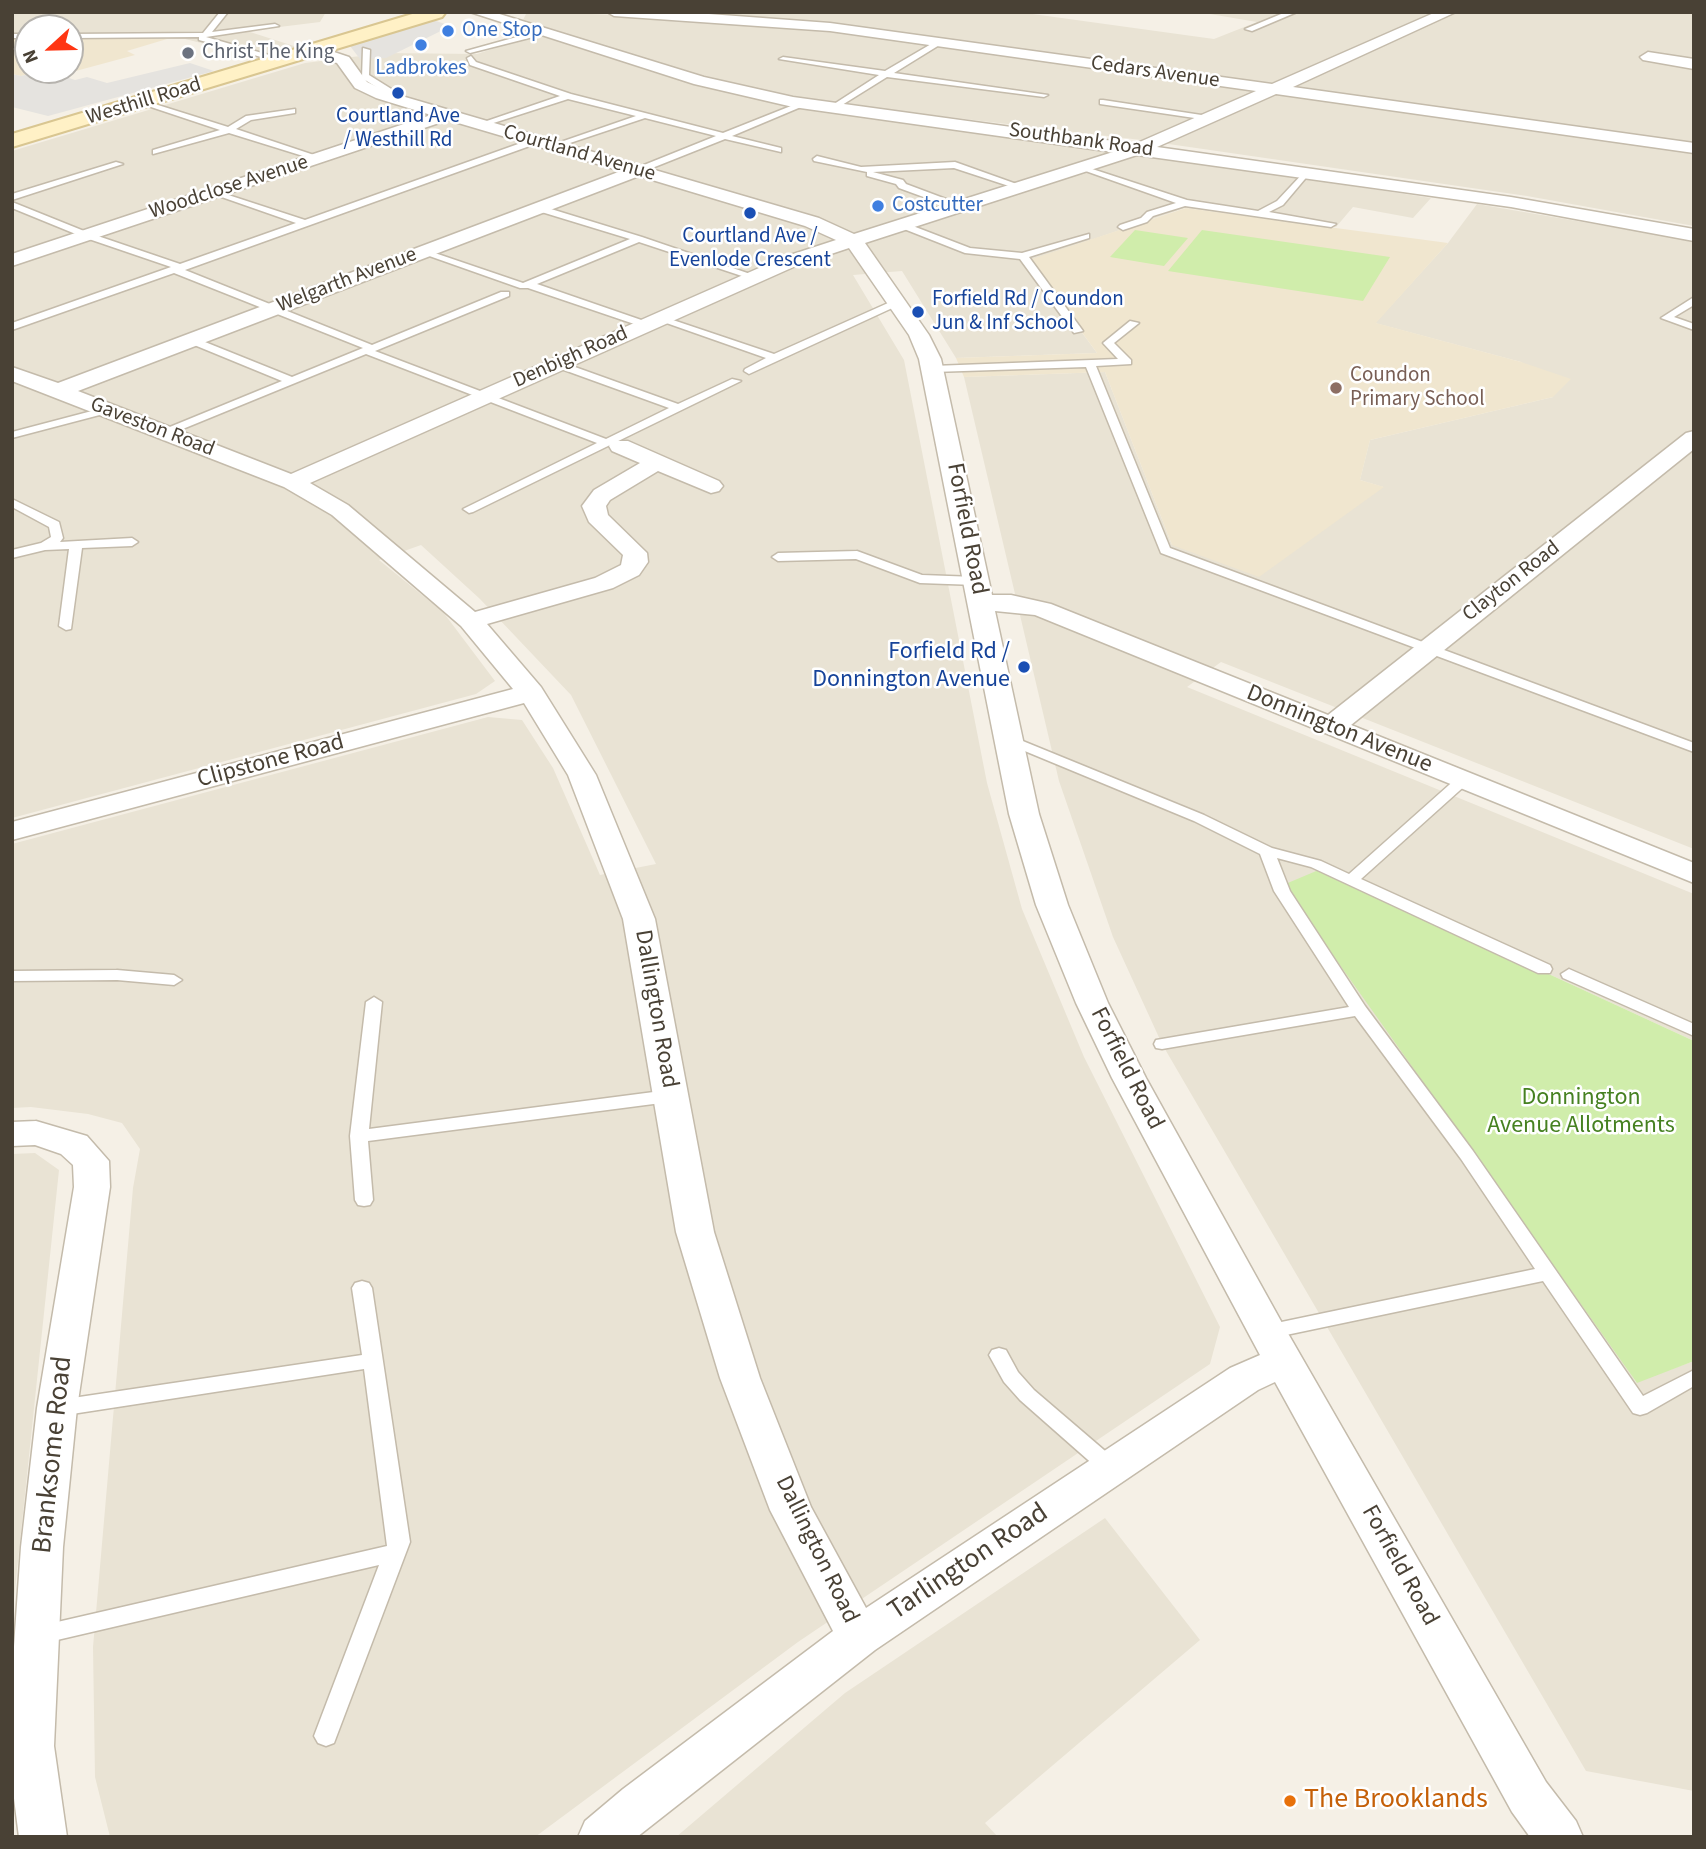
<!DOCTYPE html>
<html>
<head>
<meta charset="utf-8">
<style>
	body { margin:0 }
	#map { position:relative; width:1706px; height:1849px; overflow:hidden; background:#f5f0e6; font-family:"Source Sans 3",sans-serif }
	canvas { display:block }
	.frame { position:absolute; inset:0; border:14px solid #494135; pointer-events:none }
	.north { position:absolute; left:14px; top:14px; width:70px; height:70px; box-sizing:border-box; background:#fff; border:2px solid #b6b3ae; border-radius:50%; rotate:248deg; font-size:19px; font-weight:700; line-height:28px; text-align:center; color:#494135 }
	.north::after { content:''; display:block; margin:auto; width:24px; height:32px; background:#ff3613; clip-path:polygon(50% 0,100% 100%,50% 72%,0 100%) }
</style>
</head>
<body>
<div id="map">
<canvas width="1706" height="1849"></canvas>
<div class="frame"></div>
<div class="north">N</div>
</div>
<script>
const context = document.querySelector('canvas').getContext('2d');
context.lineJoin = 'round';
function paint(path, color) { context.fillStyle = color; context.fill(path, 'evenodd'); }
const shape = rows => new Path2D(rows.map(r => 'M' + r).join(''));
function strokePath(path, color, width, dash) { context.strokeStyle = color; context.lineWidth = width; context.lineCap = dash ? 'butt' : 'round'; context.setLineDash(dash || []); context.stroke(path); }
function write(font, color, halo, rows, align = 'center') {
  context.font = font + ' "Source Sans 3",sans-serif'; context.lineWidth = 5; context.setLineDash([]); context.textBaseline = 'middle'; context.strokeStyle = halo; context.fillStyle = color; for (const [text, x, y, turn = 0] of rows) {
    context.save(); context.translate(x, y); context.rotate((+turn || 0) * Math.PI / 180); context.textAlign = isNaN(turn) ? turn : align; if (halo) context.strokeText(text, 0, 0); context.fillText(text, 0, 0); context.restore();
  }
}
const residential = shape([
	[12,12,326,12,320,22,247,31,297,47,261,58,185,39,70,39,70,28,28,28,28,39,12,39],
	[539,12,670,17,674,12,1018,12,1214,39,1257,22,1198,12,1694,12,1694,226,1527,196,1141,140,806,100,692,75,522,22,526,14],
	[537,34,695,84,750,98,826,112,1109,149,1431,198,1413,218,1353,207,1336,227,1185,208,1029,261,1097,353,956,358,902,271,853,275,904,360,987,783,1022,909,1084,1057,1220,1327,1210,1364,798,1642,535,1837,110,1837,95,1777,93,1647,133,1188,140,1149,122,1123,88,1114,31,1107,12,1108,12,844,488,717,522,720,553,768,600,875,656,864,571,695,480,599,421,545,379,560,443,612,495,681,476,694,12,818,12,151,305,63,384,53,477,54],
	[1477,204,1694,241,1694,849,1221,662,1187,687,1694,894,1694,1041,1321,869,1636,1382,1694,1361,1694,1791,1586,1771,1162,1044,1113,937,1059,781,964,377,1105,372,1172,545,1383,487,1360,480,1370,440,1553,397,1521,362,1375,323,1448,243],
	[35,1153,59,1170,12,1618,12,1154],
	[1105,1518,1200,1640,985,1823,998,1837,676,1837,845,1693]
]);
const education = shape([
	[12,39,28,39,28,70,70,70,70,39,167,39,127,51,135,55,61,75,45,70,21,76,12,74],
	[1186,208,1448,243,1376,323,1521,362,1571,379,1553,397,1370,440,1360,480,1384,487,1259,577,1172,545,1105,372,964,377,956,358,1097,353,1029,260]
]);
const green = shape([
	[1135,230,1188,238,1164,266,1110,257],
	[1202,230,1390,257,1363,301,1168,271],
	[1321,869,1694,1041,1694,1361,1637,1383,1283,885]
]);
const parking = shape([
	[433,20,451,26,386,58,360,59,350,46],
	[190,63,214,71,48,116,12,107,12,74,21,76,45,70,75,80,87,77,107,83]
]);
const lane = shape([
	[220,12,228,12,212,32,275,24,279,26,206,37,283,59,283,63,199,40,199,37,70,38,70,34,203,33,220,12],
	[1286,12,1297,12,1252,31,1245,29,1286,12],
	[542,30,545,34,470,53,466,51,542,30],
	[12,34,28,34,28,38,12,38,12,34],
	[938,40,941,44,894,73,1048,95,1044,97,887,77,834,110,831,110,831,106,879,75,779,59,783,57,885,71,938,40],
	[363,48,370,50,369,75,409,100,409,104,403,104,362,78,363,48],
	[471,56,476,62,571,94,723,133,801,102,808,104,732,136,781,148,781,152,725,139,637,174,634,173,634,169,716,136,645,118,552,149,552,145,636,116,568,99,478,128,478,124,560,96,470,65,467,58,471,56],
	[142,100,228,127,246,116,295,109,295,113,251,120,236,129,323,158,316,160,229,133,153,154,153,150,220,130,142,104,142,100],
	[1103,100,1208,116,1212,118,1208,120,1100,104,1100,100,1103,100],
	[535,138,538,139,538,143,185,270,372,345,501,292,509,292,509,296,375,351,606,439,669,408,553,366,553,362,561,362,678,404,732,379,741,381,473,512,469,513,463,509,597,443,366,354,168,435,160,435,160,431,282,381,187,342,187,338,195,338,292,377,363,348,174,273,12,330,12,323,171,267,83,237,12,208,12,202,89,233,180,264,296,223,213,194,213,190,305,220,535,138],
	[817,156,861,167,955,162,1025,187,1018,189,954,168,873,172,903,180,906,184,962,205,964,207,959,210,899,188,896,184,867,176,867,172,814,161,813,159,817,156],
	[116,162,123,164,12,200,12,194,116,162],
	[1080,165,1187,200,1258,211,1277,201,1306,170,1310,173,1283,205,1269,212,1336,224,1331,227,1185,206,1153,216,1147,222,1123,230,1118,227,1120,225,1141,218,1147,212,1176,203,1080,169,1080,165],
	[538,205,642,237,759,277,751,279,639,242,537,284,650,323,650,327,646,328,528,288,520,288,418,252,426,250,523,283,630,239,535,210,533,208,538,205],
	[899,223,905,223,970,248,1022,253,1089,234,1089,238,1029,257,1083,331,1074,333,1020,259,965,253,899,227,899,223],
	[1694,297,1694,305,1674,317,1694,324,1694,330,1661,318,1694,297],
	[897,299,901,300,901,304,749,374,744,371,745,369,766,358,655,319,664,317,774,354,897,299],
	[1130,321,1139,323,1114,343,1131,360,1131,364,1096,366,1170,548,1694,743,1694,752,1161,553,1086,367,933,372,928,369,933,366,1118,359,1103,343,1130,321],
	[107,407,113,410,111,412,12,438,12,432,107,407],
	[12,499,59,522,63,538,60,542,132,538,138,542,132,546,82,548,71,629,66,630,59,626,69,549,45,550,12,558,12,550,41,543,51,537,49,527,12,507,12,499],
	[857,551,922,575,976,577,982,581,976,585,920,583,856,559,778,561,772,557,778,553,857,551],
	[1008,735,1204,815,1272,848,1321,861,1349,874,1458,777,1468,777,1470,780,1468,783,1361,879,1550,965,1552,969,1550,973,1538,973,1311,867,1277,858,1290,891,1365,1006,1473,1151,1643,1396,1694,1370,1694,1386,1647,1413,1640,1415,1633,1413,1543,1281,1267,1339,1260,1337,1257,1332,1260,1327,1267,1325,1535,1269,1461,1159,1355,1016,1162,1049,1156,1048,1154,1044,1156,1040,1162,1039,1349,1007,1274,891,1260,854,1194,821,1003,742,1001,739,1008,735],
	[1569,969,1694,1024,1694,1036,1563,978,1561,974,1569,969],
	[117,970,174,975,182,980,174,985,117,980,12,981,12,971,117,970],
	[374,997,382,1002,369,1129,669,1090,675,1092,678,1096,675,1100,669,1102,368,1141,373,1200,370,1205,364,1206,358,1205,355,1200,350,1136,366,1002,374,997],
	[362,1281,369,1283,372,1288,410,1542,334,1743,326,1746,318,1743,314,1736,379,1565,40,1644,32,1642,29,1635,32,1628,40,1626,387,1546,364,1369,59,1416,52,1414,49,1408,52,1402,59,1400,362,1355,352,1288,355,1283,362,1281],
	[999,1348,1006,1350,1018,1372,1034,1390,1118,1462,1121,1468,1118,1474,1111,1476,1104,1474,1020,1400,1004,1382,989,1355,992,1350,999,1348]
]);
const street = shape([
	[470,12,493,12,704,77,793,97,1135,144,1256,91,830,31,614,16,607,12,682,12,830,23,1272,84,1436,12,1456,12,1293,87,1694,143,1694,153,1276,94,1157,147,1511,197,1694,229,1694,241,1511,207,1137,155,865,243,929,335,941,359,992,595,1011,595,1051,604,1328,715,1686,433,1694,431,1694,449,1351,725,1694,863,1694,883,1035,615,995,611,1039,814,1068,905,1108,1003,1146,1078,1282,1323,1546,1782,1576,1821,1583,1837,1530,1837,1512,1812,1275,1382,1258,1390,875,1650,637,1837,578,1837,585,1821,623,1789,833,1631,770,1510,720,1378,676,1232,623,919,568,775,524,703,12,840,12,822,513,689,461,626,332,515,284,487,12,381,12,367,58,383,621,171,448,120,12,266,12,254,431,115,376,98,355,88,337,63,311,54,308,51,316,46,349,57,367,82,388,92,819,218,854,234,1113,152,793,107,694,84,470,12],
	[639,176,805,226,836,240,784,257,291,474,78,391,639,176],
	[849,248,909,335,919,359,1009,814,1036,905,1076,1003,1112,1078,1260,1355,1230,1368,866,1608,811,1507,760,1378,714,1232,655,919,596,775,541,687,487,624,613,588,639,575,648,562,647,553,608,515,606,506,610,500,658,471,711,493,719,491,723,486,719,481,628,441,612,441,609,446,612,451,640,463,594,490,582,506,589,522,623,555,621,565,595,578,475,612,348,505,310,483,798,265,849,248],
	[1648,52,1694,59,1694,69,1643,60,1640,57,1648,52],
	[36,1121,87,1136,109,1161,110,1187,77,1408,63,1547,54,1746,67,1837,19,1837,12,1783,12,1675,21,1547,37,1408,74,1187,73,1165,61,1154,35,1145,12,1146,12,1122,36,1121]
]);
const secondary = shape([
	[419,12,445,13,442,17,12,147,12,134,419,12]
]);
const markers = [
	[448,31,7,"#3f7fe0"],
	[421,45,7,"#3f7fe0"],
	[188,53,7,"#6b7280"],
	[398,93,7,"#1a4fb4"],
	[878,206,7,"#3f7fe0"],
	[750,213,7,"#1a4fb4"],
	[918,312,7,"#1a4fb4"],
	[1336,388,7,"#8d6e63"],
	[1024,667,7,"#1a4fb4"],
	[1290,1801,7,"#e8710a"]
];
const farShopnames = [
	["One Stop",462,31],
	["Ladbrokes",421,69,"center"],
	["Costcutter",892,206]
];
const farWorshipnames = [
	["Christ The King",202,53]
];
const farStreetnames = [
	["Cedars Avenue",1155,73,8],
	["Westhill Road",144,102,-17],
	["Southbank Road",1081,141,8],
	["Courtland Avenue",579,154,16],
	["Woodclose Avenue",229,188,-18],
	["Welgarth Avenue",347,281,-21],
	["Denbigh Road",571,358,-24],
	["Gaveston Road",152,428,21],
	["Clayton Road",1512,582,-38]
];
const farTransitnames = [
	["Courtland Ave",398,117],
	["/ Westhill Rd",398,141],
	["Courtland Ave /",750,237],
	["Evenlode Crescent",750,261],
	["Forfield Rd / Coundon",932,300,"left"],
	["Jun & Inf School",932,324,"left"]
];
const farEducationnames = [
	["Coundon",1350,376],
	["Primary School",1350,400]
];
const streetNames = [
	["Forfield Road",966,529,79],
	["Donnington Avenue",1339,730,22],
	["Clipstone Road",271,762,-15],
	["Dallington Road",655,1009,80],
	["Forfield Road",1126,1069,63],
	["Dallington Road",816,1550,64],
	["Forfield Road",1399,1566,61]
];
const transitNames = [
	["Forfield Rd /",1010,653],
	["Donnington Avenue",1010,681]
];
const parkNames = [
	["Donnington",1581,1099],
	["Avenue Allotments",1581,1127]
];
const nearStreetnames = [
	["Branksome Road",54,1455,-84],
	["Tarlington Road",969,1563,-34]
];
const nearFoodnames = [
	["The Brooklands",1304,1801]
];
paint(residential, '#e9e3d4');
paint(education, '#f0e6cf');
paint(green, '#d0edab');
paint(parking, '#e5e3df');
strokePath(lane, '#c4bbab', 3);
strokePath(street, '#c4bbab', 3);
strokePath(secondary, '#d9c691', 4);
paint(lane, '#fff');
paint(street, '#fff');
paint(secondary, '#fff1c6');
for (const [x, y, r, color] of markers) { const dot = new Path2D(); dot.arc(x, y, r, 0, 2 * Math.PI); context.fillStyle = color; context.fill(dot); strokePath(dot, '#fff', 2.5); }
write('21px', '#366cbe', '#fff', farShopnames, 'left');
write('21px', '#5b616d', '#fff', farWorshipnames, 'left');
write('21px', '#494135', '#fff', farStreetnames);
write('21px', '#164399', '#fff', farTransitnames);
write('21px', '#785e54', '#fff', farEducationnames, 'left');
write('24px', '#494135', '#fff', streetNames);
write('24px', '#164399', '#fff', transitNames, 'right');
write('24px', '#468121', '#fff', parkNames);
write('28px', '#494135', '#fff', nearStreetnames);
write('28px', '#c56008', '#fff', nearFoodnames, 'left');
</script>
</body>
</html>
